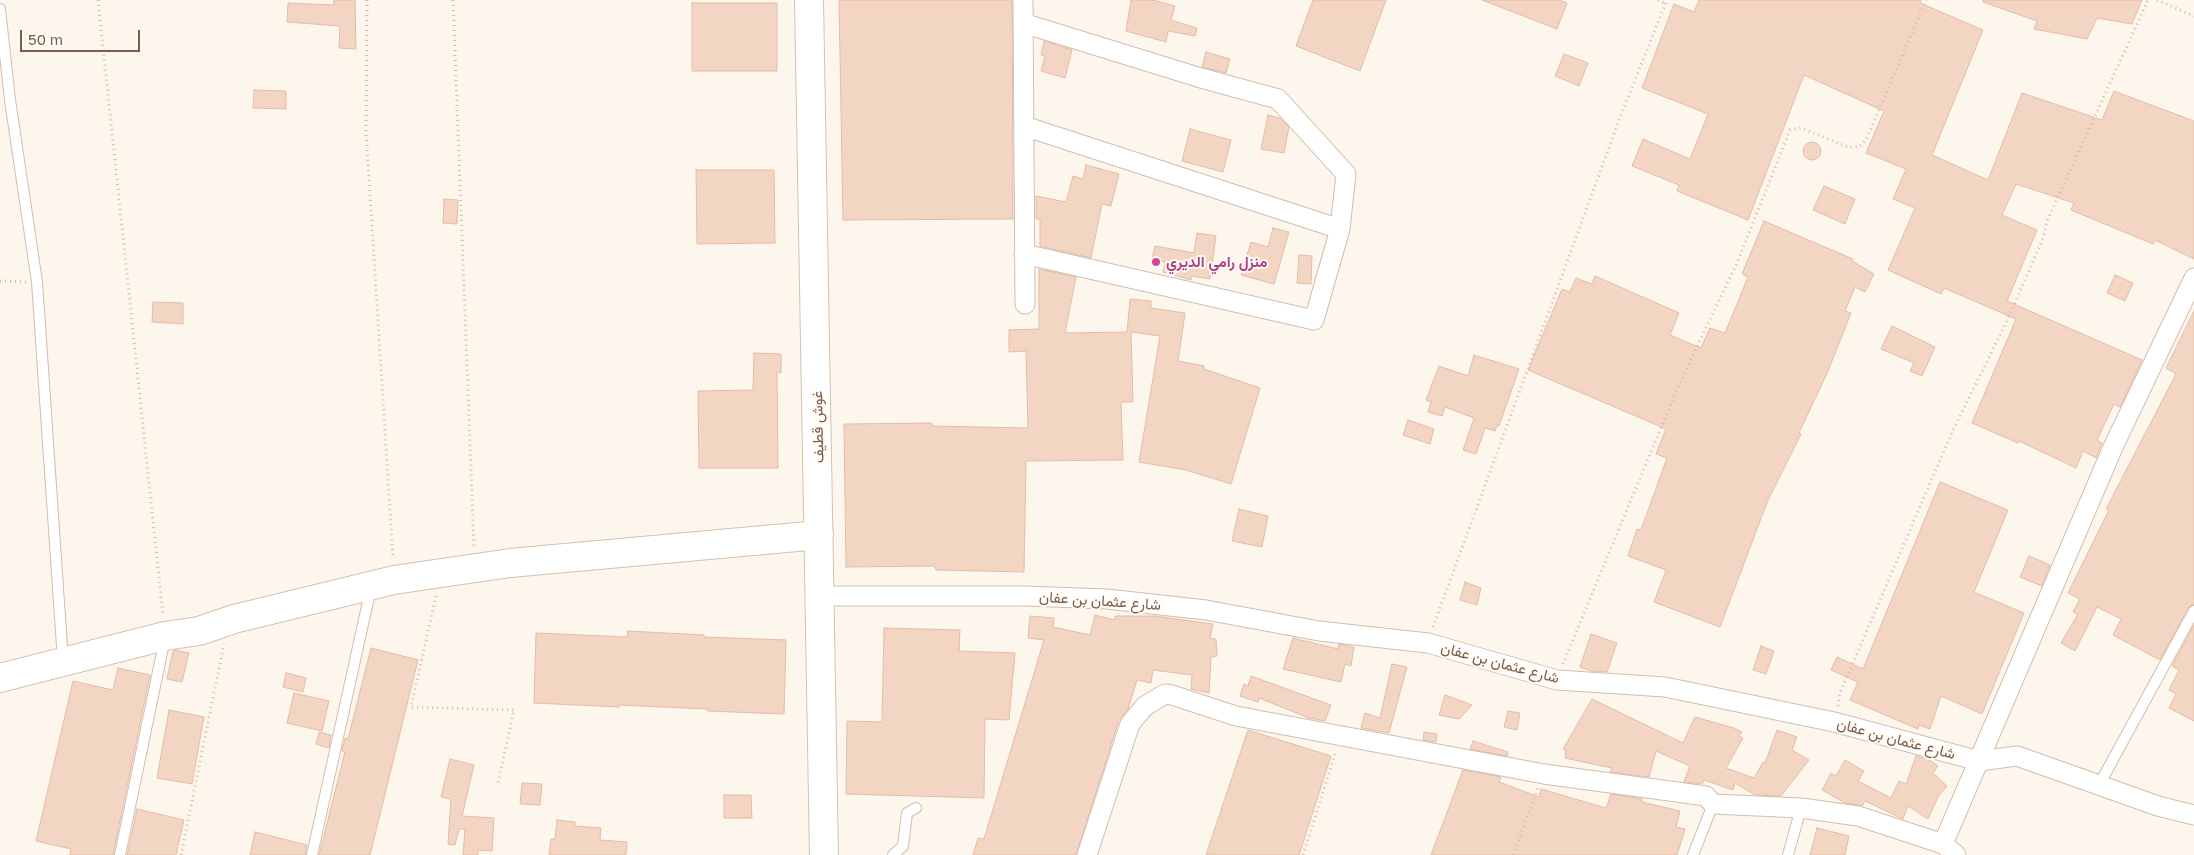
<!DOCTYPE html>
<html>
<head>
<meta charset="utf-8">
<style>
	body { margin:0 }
	#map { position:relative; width:2194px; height:855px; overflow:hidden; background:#fdf6ec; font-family:"Golos Text",sans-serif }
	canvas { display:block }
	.scale { position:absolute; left:20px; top:30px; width:120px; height:22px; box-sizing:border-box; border:2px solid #7a5c4d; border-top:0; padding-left:6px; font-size:15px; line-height:18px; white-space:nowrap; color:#7a5c4d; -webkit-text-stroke:4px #fffaf3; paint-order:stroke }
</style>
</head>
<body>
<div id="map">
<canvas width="2194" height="855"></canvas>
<div class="scale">50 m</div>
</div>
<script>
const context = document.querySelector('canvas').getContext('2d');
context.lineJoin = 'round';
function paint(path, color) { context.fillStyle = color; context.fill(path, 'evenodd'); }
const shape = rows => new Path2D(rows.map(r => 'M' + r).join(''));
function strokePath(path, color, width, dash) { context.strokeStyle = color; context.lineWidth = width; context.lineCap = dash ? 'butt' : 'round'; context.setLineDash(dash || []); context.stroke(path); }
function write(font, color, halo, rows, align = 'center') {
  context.font = font + ' "Golos Text",Vazirmatn,sans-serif'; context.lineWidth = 4; context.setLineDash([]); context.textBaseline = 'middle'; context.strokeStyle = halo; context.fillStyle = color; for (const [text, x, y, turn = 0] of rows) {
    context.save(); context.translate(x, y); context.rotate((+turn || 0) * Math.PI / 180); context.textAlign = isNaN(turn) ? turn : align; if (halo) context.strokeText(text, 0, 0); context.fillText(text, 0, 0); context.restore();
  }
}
const building = shape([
	[334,0,355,0,356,49,339,48,340,26,287,22,288,3,334,5,334,0],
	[839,0,1012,0,1013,219,843,220,839,0],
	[1131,0,1153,0,1175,6,1171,20,1197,28,1195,36,1168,31,1166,42,1126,31,1131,0],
	[1313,0,1386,0,1360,71,1296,46,1313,0],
	[1482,0,1559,0,1567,3,1557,29,1482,0],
	[1699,0,1921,0,1920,3,1983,30,1932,155,1988,180,2022,93,2102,120,2114,91,2194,121,2194,259,2155,240,2153,244,2071,210,2074,203,2016,184,2002,215,2037,230,2007,301,2142,360,2120,407,2114,404,2097,440,2102,443,2096,458,2083,451,2076,468,2019,441,2018,443,1972,423,2016,319,1944,288,1941,294,1888,270,1915,208,1893,199,1906,169,1866,153,1884,111,1804,75,1748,220,1677,191,1679,185,1632,166,1643,139,1690,159,1708,114,1642,88,1674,4,1694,12,1699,0],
	[1983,0,2142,0,2132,24,2097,18,2087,39,2034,29,2037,21,1983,2,1983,0],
	[692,3,777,3,777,71,692,71,692,3],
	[1044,41,1072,50,1065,78,1041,71,1045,56,1041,55,1044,41],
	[1206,52,1230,59,1226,73,1202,67,1206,52],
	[1564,54,1588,63,1579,86,1555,76,1564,54],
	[254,90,286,91,286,109,253,108,254,90],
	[1268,115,1280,118,1289,127,1284,153,1261,149,1268,115],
	[1190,129,1231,140,1223,172,1182,161,1190,129],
	'1803 151a9 9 0 1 1 18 0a9 9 0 1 1-18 0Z',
	[1086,165,1119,174,1111,206,1102,204,1091,258,1040,246,1040,219,1036,219,1036,196,1066,202,1073,176,1083,179,1086,165],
	[696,170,774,170,775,243,697,244,696,170],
	[1824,186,1855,199,1845,224,1813,210,1824,186],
	[444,199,458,200,457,224,443,223,444,199],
	[1764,221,1853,259,1852,261,1874,274,1865,292,1855,287,1845,311,1851,313,1828,371,1799,433,1801,434,1768,500,1720,627,1654,602,1666,570,1628,556,1637,529,1641,530,1667,458,1656,454,1666,429,1528,370,1562,289,1570,292,1576,278,1592,284,1595,276,1679,313,1670,335,1701,348,1710,328,1725,333,1748,277,1742,274,1764,221],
	[1273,228,1289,232,1274,284,1241,275,1251,242,1268,247,1273,228],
	[1197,233,1216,236,1210,279,1192,276,1191,280,1163,272,1165,262,1152,259,1155,246,1194,253,1197,233],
	[1299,255,1312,256,1311,284,1297,283,1299,255],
	[1039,269,1076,277,1065,333,1127,332,1130,299,1151,301,1151,308,1185,313,1178,361,1204,366,1204,369,1260,388,1231,484,1186,470,1139,462,1160,336,1131,332,1133,402,1121,402,1123,460,1026,461,1024,572,936,570,934,566,846,567,844,424,932,423,932,426,1028,428,1026,351,1009,352,1009,330,1039,329,1039,269],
	[2115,275,2133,283,2125,301,2107,293,2115,275],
	[153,302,183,303,183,324,152,322,153,302],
	[2194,311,2194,604,2188,608,2160,660,2113,635,2121,619,2097,607,2075,651,2061,643,2078,614,2073,612,2080,599,2068,593,2109,510,2106,509,2176,374,2166,368,2194,311],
	[1892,326,1935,347,1922,376,1910,371,1914,363,1881,349,1892,326],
	[754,353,781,354,781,373,777,372,778,468,699,468,698,391,753,390,754,353],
	[1474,355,1519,369,1499,426,1497,425,1495,431,1485,428,1476,454,1463,450,1474,418,1445,407,1442,416,1428,412,1431,402,1426,400,1439,366,1468,376,1474,355],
	[1408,420,1434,429,1430,444,1403,435,1408,420],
	[1940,482,2008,510,1974,592,2024,613,1982,714,1941,696,1930,729,1919,725,1918,729,1850,700,1858,682,1831,670,1837,657,1863,669,1940,482],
	[1239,509,1268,516,1262,547,1232,541,1239,509],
	[2029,556,2050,565,2042,586,2020,577,2029,556],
	[1465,582,1481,588,1477,605,1460,600,1465,582],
	[1095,615,1115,620,1115,616,1155,616,1213,624,1210,638,1216,639,1217,656,1211,657,1209,693,1191,689,1192,675,1153,670,1151,683,1137,680,1128,709,1119,720,1076,855,973,855,978,838,984,839,1044,640,1028,638,1030,616,1054,618,1053,627,1090,635,1095,615],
	[2194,625,2194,721,2169,708,2176,694,2169,690,2179,670,2172,666,2194,625],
	[884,628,960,630,959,651,1015,653,1009,720,985,719,984,798,846,794,847,721,882,722,884,628],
	[628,631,704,635,704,637,786,640,784,714,708,711,708,709,619,705,619,707,534,703,536,633,627,637,628,631],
	[1591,634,1617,643,1607,672,1591,671,1580,667,1591,634],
	[1293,638,1338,649,1339,644,1354,647,1351,666,1345,664,1341,682,1283,669,1293,638],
	[1761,646,1774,651,1766,674,1753,670,1761,646],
	[371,648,418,660,370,855,319,855,345,752,342,751,345,738,348,739,371,648],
	[176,650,189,653,182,682,167,679,173,651,176,650],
	[1392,664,1407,667,1389,733,1361,728,1365,713,1380,718,1392,664],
	[118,668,150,675,113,855,70,855,71,849,36,841,73,681,113,690,118,668],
	[286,673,306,678,303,692,283,687,286,673],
	[1251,676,1331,705,1325,721,1309,718,1259,698,1258,702,1240,696,1244,684,1248,686,1251,676],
	[294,693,329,701,322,731,287,723,294,693],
	[1445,695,1472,705,1459,719,1439,715,1445,695],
	[1592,699,1683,743,1695,717,1734,728,1742,732,1739,736,1743,738,1726,768,1754,778,1763,762,1765,763,1777,730,1797,737,1792,750,1809,760,1781,796,1755,795,1735,783,1733,790,1704,780,1702,784,1684,782,1690,766,1656,751,1649,777,1610,772,1612,768,1565,758,1566,750,1563,749,1592,699],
	[169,710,204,717,192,784,157,778,169,710],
	[1508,711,1520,713,1517,730,1504,727,1508,711],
	[1248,730,1331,756,1299,855,1206,855,1248,730],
	[319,732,331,735,329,748,316,744,319,732],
	[1424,732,1437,734,1436,742,1423,740,1424,732],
	[1473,741,1508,752,1507,756,1470,749,1473,741],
	[1916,756,1928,759,1938,766,1933,773,1947,786,1939,795,1928,819,1908,806,1903,819,1865,801,1862,806,1845,803,1822,790,1831,773,1836,776,1845,760,1864,771,1858,781,1891,798,1899,781,1906,784,1916,756],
	[450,759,474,765,462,816,494,818,492,851,478,850,478,855,463,855,465,829,459,829,455,845,448,844,451,799,441,797,450,759],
	[1463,770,1501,777,1499,782,1539,797,1541,789,1606,808,1611,794,1642,799,1642,802,1680,811,1676,827,1685,829,1677,855,1431,855,1463,770],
	[522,783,542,784,540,805,520,804,522,783],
	[724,795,751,795,752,818,724,818,724,795],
	[137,809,184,820,176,855,127,855,137,809],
	[557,820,575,822,575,826,601,828,600,840,627,842,626,855,549,855,551,839,555,839,557,820],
	[1817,828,1849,836,1845,855,1810,855,1817,828],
	[255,832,307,845,305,855,250,855,255,832]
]);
const path = shape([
	[98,0,163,615],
	[367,0,366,131,393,558],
	[453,0,474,548],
	[1658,0,1666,4],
	[2157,0,2194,16],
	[0,281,26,282],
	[436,596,411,707,514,710,498,783],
	[1433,627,1621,115,1667,0],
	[1563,664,1677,389,1737,263,1790,130,1801,128,1848,147,1859,147,1866,140,1926,0],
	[1838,706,1840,693,1953,430,2006,323,2042,241,2047,221,2148,0],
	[181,855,224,644],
	[1303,855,1336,751],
	[1513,855,1538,788]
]);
const lane = shape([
	[0,9,10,100,37,282,63,661],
	[2099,785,2194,611],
	[120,855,165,638],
	[312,855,371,588],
	[893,855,903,846,907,813,916,808],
	[1693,855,1713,804],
	[1788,855,1801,808]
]);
const street = shape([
	[1023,0,1025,304],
	[1023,23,1201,78,1278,99,1346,174,1340,229,1314,320,1024,254],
	[1024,126,1340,229],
	[820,596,1024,596,1107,599,1206,610,1319,631,1428,643,1557,680,1665,687,1834,722,1979,761,2017,756,2158,806,2194,815],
	[1943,844,2114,445,2194,278],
	[1087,855,1130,724,1145,706,1165,694,1172,695,1236,716,1544,774,1706,796,1713,804,1801,808,1858,816,1943,844,1956,855]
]);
const secondary = shape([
	[809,0,824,855],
	[0,678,165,636,199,631,234,619,394,580,510,563,819,535]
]);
const markers = [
	[1156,262,5,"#d1479c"]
];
const hotelNames = [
	["منزل رامي الديري",1166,262]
];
const streetNames = [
	["غوش قطيف",818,427,-91],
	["شارع عثمان بن عفان",1100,601,4],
	["شارع عثمان بن عفان",1500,663,15],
	["شارع عثمان بن عفان",1896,739,15]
];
paint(building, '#f3d5c3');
strokePath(building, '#e6bba3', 1);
strokePath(lane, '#d1beb0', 12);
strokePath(street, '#d1beb0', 21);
strokePath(secondary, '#d6c0b0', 30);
strokePath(path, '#d9b8a5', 3, [1, 4]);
strokePath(lane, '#fff', 10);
strokePath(street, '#fff', 19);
strokePath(secondary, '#fff', 28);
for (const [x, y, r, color] of markers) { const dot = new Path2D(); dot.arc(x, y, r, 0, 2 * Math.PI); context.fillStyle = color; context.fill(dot); strokePath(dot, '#fffaf3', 2); }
write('bold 15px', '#b23c85', '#fffaf3', hotelNames, 'left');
write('15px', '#7a5c4d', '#fffaf3', streetNames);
</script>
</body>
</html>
